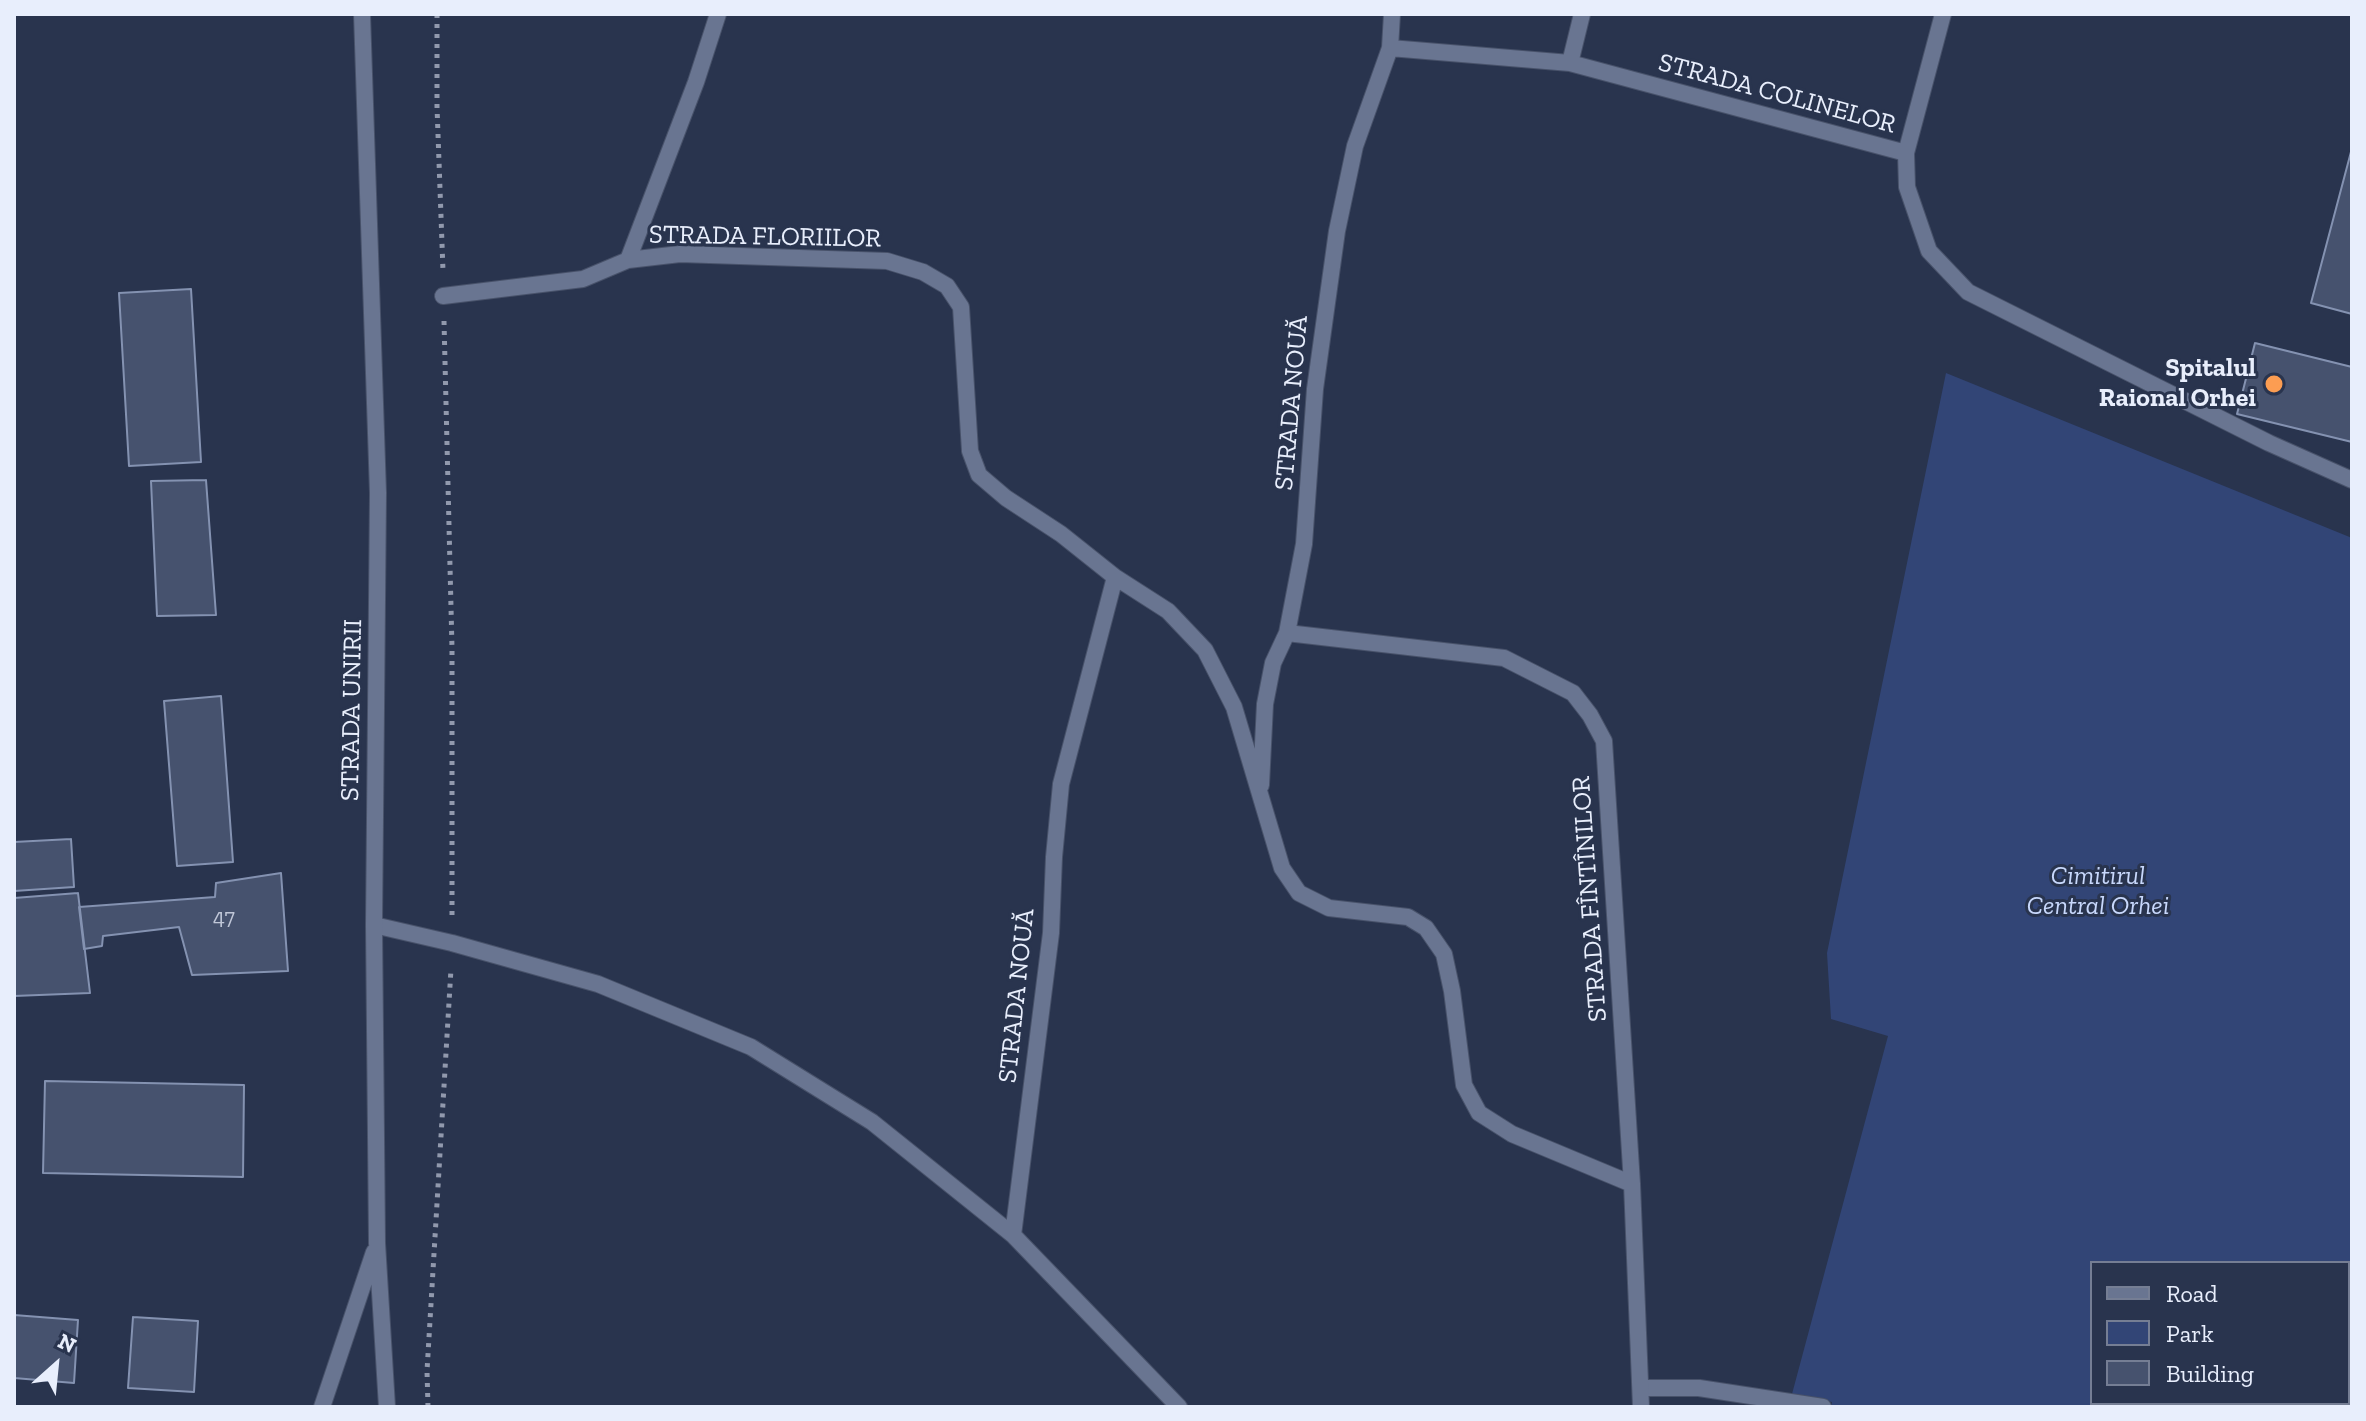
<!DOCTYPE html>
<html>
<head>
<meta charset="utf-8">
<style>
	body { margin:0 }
	#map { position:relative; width:2366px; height:1421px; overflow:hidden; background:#29344e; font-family:"Zilla Slab",serif }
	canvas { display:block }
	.frame { position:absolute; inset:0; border:16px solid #e8eefc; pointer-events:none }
	.legend { position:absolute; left:2090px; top:1261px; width:260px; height:144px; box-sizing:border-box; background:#29344e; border:2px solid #757e94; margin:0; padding:10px 14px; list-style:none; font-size:24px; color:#e8eefc }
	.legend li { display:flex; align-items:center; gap:16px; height:40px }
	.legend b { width:40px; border:2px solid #757e94 }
	.north { position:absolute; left:16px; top:1325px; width:80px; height:80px; -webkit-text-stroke:6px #29344e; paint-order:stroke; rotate:27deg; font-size:22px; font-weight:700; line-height:32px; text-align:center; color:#e8eefc }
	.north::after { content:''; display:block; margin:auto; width:28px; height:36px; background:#e8eefc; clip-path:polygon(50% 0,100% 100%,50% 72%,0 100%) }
</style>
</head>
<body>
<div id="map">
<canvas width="2366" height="1421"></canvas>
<div class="frame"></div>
<ul class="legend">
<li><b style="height:10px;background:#697591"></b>Road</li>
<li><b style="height:22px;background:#324576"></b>Park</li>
<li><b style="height:22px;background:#46526e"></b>Building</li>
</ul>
<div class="north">N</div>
</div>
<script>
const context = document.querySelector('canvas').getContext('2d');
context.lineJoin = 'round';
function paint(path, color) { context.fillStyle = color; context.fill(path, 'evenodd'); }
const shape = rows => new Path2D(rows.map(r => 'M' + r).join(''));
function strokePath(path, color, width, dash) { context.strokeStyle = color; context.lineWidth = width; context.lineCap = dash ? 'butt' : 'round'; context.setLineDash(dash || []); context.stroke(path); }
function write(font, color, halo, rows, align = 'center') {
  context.font = font + ' "Zilla Slab",serif'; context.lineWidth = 6; context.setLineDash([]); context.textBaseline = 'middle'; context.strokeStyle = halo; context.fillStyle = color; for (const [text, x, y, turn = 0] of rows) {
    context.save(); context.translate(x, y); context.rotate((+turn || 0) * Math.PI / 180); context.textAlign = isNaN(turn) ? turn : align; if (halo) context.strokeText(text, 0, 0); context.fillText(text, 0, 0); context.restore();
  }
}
const green = shape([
	[1946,373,2352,538,2352,1407,1831,1407,1832,1402,1792,1394,1888,1036,1831,1019,1827,953],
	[2092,1263,2348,1263,2348,1403,2092,1403]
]);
const building = shape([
	[2352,148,2352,314,2311,303,2352,148],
	[191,289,201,462,129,466,119,293,191,289],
	[2255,343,2352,367,2352,442,2237,414,2255,343],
	[206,480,216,615,157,616,151,481,206,480],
	[221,696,233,862,177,866,164,701,221,696],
	[71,839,74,887,14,891,14,842,71,839],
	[281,873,288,971,192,975,179,927,103,936,102,946,84,949,79,907,215,897,216,883,281,873],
	[78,893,90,993,14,996,14,898,78,893],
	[45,1081,244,1085,243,1177,43,1173,45,1081],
	[14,1315,78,1320,74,1383,14,1378,14,1315],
	[133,1317,198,1321,194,1392,128,1388,133,1317]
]);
const path = shape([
	[437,14,437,107,443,271],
	[444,321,452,648,452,915],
	[428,1407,427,1371,451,969]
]);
const service = shape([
	[1641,1388,1699,1388,1823,1407]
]);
const minor = shape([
	[1390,48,1570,63,1906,153,1907,187,1929,251,1968,292,2269,443,2352,480],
	[1570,63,1582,14],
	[1906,153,1943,14],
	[628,260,696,82,718,14],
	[443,296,583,279,628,260,680,254,887,261,923,272,947,286,961,307,970,451,979,475,1006,498,1061,534,1115,577,1168,611,1205,650,1234,707,1282,868,1299,893,1329,908,1408,917,1426,928,1444,954,1452,991,1464,1085,1479,1113,1512,1134,1632,1184],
	[1287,633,1504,658,1573,693,1590,715,1604,741,1632,1184,1641,1407],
	[1261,785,1265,704,1273,663,1287,633,1304,544,1315,389,1337,231,1355,146,1390,48,1392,14],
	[374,925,452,943,598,984,751,1047,872,1122,1013,1235,1179,1407],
	[1013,1235,1051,933,1054,857,1061,784,1115,577]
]);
const tertiary = shape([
	[362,14,378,493,374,925,377,1243,387,1407],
	[322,1407,374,1252]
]);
const markers = [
	[2274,384,10,"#fc9d52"]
];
const numberNames = [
	["47",224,918]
];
const streetNames = [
	["STRADA COLINELOR",1777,94,15],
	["STRADA FLORIILOR",765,237,1],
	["STRADA NOUĂ",1292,403,-85],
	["STRADA UNIRII",352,710,-89],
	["STRADA FÎNTÎNILOR",1590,899,-94],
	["STRADA NOUĂ",1017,996,-84]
];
const poiNames = [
	["Spitalul",2256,369],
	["Raional Orhei",2256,399]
];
const parkNames = [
	["Cimitirul",2098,877],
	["Central Orhei",2098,907]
];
paint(green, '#324576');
paint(building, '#46526e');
strokePath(building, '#8492b1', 2);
strokePath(service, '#48526a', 18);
strokePath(minor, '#48526a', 18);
strokePath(tertiary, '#48526a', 18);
strokePath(path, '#9199ad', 5, [4, 6]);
strokePath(service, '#697591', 16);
strokePath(minor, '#697591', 16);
strokePath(tertiary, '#697591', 16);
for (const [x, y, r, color] of markers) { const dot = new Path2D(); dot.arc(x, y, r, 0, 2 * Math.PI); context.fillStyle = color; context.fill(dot); strokePath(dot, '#29344e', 3); }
write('22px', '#c0c7d8', null, numberNames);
write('26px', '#e8eefc', '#29344e', streetNames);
write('bold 26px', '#e8eefc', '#29344e', poiNames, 'right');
write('italic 26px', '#c8d8fc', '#29344e', parkNames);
</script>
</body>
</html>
